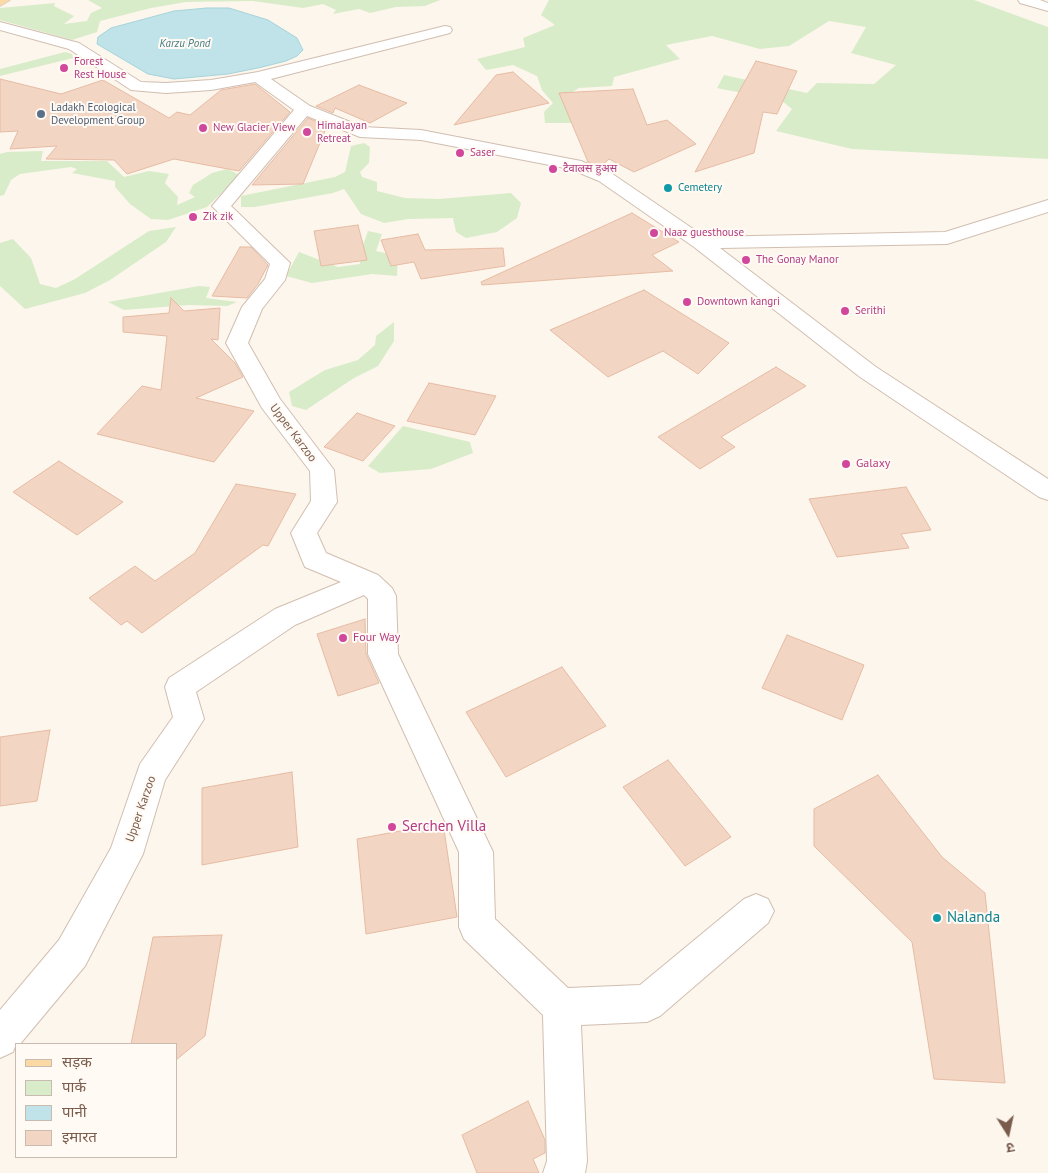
<!DOCTYPE html>
<html>
<head>
<meta charset="utf-8">
<style>
	body { margin:0 }
	#map { position:relative; width:1048px; height:1173px; overflow:hidden; background:#fdf6ec; font-family:"PT Sans","Noto Sans Devanagari",sans-serif }
	canvas { display:block }
	.legend { position:absolute; left:15px; top:1043px; width:162px; height:115px; box-sizing:border-box; background:#fffaf3; border:1px solid #cabbb1; margin:0; padding:6px 9px; list-style:none; font-size:15px; color:#7a5c4d }
	.legend li { display:flex; align-items:center; gap:10px; height:25px }
	.legend b { width:25px; border:1px solid #cabbb1 }
	.north { position:absolute; left:983px; top:1108px; width:50px; height:50px; -webkit-text-stroke:4px #fffaf3; paint-order:stroke; rotate:170deg; font-size:14px; font-weight:700; line-height:20px; text-align:center; color:#7a5c4d }
	.north::after { content:''; display:block; margin:auto; width:18px; height:22px; background:#7a5c4d; clip-path:polygon(50% 0,100% 100%,50% 72%,0 100%) }
</style>
</head>
<body>
<div id="map">
<canvas width="1048" height="1173"></canvas>
<ul class="legend">
<li><b style="height:6px;background:#fbd9a5"></b>सड़क</li>
<li><b style="height:14px;background:#d8ecc9"></b>पार्क</li>
<li><b style="height:14px;background:#bfe3e8"></b>पानी</li>
<li><b style="height:14px;background:#f3d5c3"></b>इमारत</li>
</ul>
<div class="north">उ</div>
</div>
<script>
const context = document.querySelector('canvas').getContext('2d');
context.lineJoin = 'round';
function paint(path, color) { context.fillStyle = color; context.fill(path, 'evenodd'); }
const shape = rows => new Path2D(rows.map(r => 'M' + r).join(''));
function strokePath(path, color, width, dash) { context.strokeStyle = color; context.lineWidth = width; context.lineCap = dash ? 'butt' : 'round'; context.setLineDash(dash || []); context.stroke(path); }
function write(font, color, halo, rows, align = 'center') {
  context.font = font + ' "PT Sans","Noto Sans Devanagari",sans-serif'; context.lineWidth = 4; context.setLineDash([]); context.textBaseline = 'middle'; context.strokeStyle = halo; context.fillStyle = color; for (const [text, x, y, turn = 0] of rows) {
    context.save(); context.translate(x, y); context.rotate((+turn || 0) * Math.PI / 180); context.textAlign = isNaN(turn) ? turn : align; if (halo) context.strokeText(text, 0, 0); context.fillText(text, 0, 0); context.restore();
  }
}
const green = shape([
	[88,0,440,0,425,6,396,7,370,13,359,9,333,14,336,10,323,4,303,8,253,1,186,2,151,8,100,21,97,32,72,40,0,20,0,8,55,3,54,6,74,16,64,24,87,21,91,13,102,8],
	[549,0,974,0,1048,27,1048,159,852,149,776,131,792,109,782,101,717,88,724,75,807,93,817,83,874,84,896,65,851,53,866,27,829,21,789,46,760,49,712,36,666,45,680,59,614,77,612,86,579,88,569,94,576,123,545,123,544,112,553,103,542,90,537,76,513,65,486,70,477,59,525,47,523,38,555,25,541,15],
	[65,52,72,54,73,58,0,76,0,69],
	[364,143,370,147,369,163,360,172,362,177,377,182,377,191,405,198,439,199,511,193,521,203,517,218,497,232,466,238,456,232,453,218,408,219,384,223,361,214,344,189,333,193,255,207,241,207,241,196,335,177,345,172,351,146],
	[43,151,41,161,107,161,124,177,149,171,169,174,165,183,178,197,177,205,195,197,189,193,193,185,212,173,227,169,238,174,234,181,207,207,168,220,151,219,130,204,115,187,115,181,72,173,77,169,71,167,20,174,11,180,4,195,0,196,0,154,7,152],
	[176,227,166,242,110,280,85,293,25,309,0,286,0,243,13,239,31,258,40,284,56,288,75,279,149,231],
	[368,231,382,234,376,251,398,256,397,276,372,274,312,283,286,276,299,252,338,267,360,264,359,256],
	[199,286,210,287,206,298,237,302,227,306,189,305,124,310,108,302],
	[394,322,394,341,378,366,354,378,306,410,292,406,289,392,325,370,358,360,375,345,376,336],
	[403,426,470,442,473,453,431,469,380,473,368,466]
]);
const water = shape([
	[207,8,229,8,268,20,297,38,303,50,297,56,286,61,258,68,228,74,174,79,148,74,97,44,98,37,111,28,174,11,207,8]
]);
const building = shape([
	[756,61,797,71,777,114,763,112,754,153,695,172,756,61],
	[513,72,549,103,454,125,496,75,513,72],
	[0,79,61,94,103,80,169,118,177,112,190,115,221,90,255,84,290,112,239,171,174,159,127,174,114,160,46,159,57,146,10,149,18,131,0,132,0,79],
	[359,85,407,103,370,123,335,108,333,113,316,106,359,85],
	[633,89,647,125,667,120,696,144,634,172,609,159,600,167,588,162,559,93,633,89],
	[308,118,327,126,303,184,252,185,308,118],
	[632,213,679,242,652,255,673,271,482,285,481,282,632,213],
	[358,225,367,260,321,266,314,231,358,225],
	[418,234,425,250,503,248,505,266,421,279,414,262,391,266,381,240,418,234],
	[240,247,251,247,268,265,258,284,247,298,212,296,240,247],
	[644,290,729,343,698,374,663,351,608,377,550,330,644,290],
	[171,298,184,311,220,308,218,340,211,339,235,363,243,377,196,398,254,411,214,462,97,434,142,386,161,390,167,336,123,332,123,317,169,313,171,298],
	[776,367,806,386,721,437,735,447,700,469,658,437,776,367],
	[429,383,496,396,475,435,407,421,429,383],
	[357,413,395,426,363,461,324,447,357,413],
	[59,461,77,473,123,502,77,535,13,492,59,461],
	[236,484,296,494,268,546,263,545,142,633,127,621,121,625,89,598,135,566,155,581,195,553,236,484],
	[906,487,931,530,901,534,909,548,837,557,809,499,906,487],
	[365,619,366,654,379,683,338,696,317,634,365,619],
	[787,635,864,665,842,720,762,688,787,635],
	[562,667,606,726,506,777,466,712,562,667],
	[50,730,37,801,0,806,0,737,50,730],
	[668,760,731,837,685,866,623,787,668,760],
	[292,772,298,847,202,865,202,788,292,772],
	[878,775,942,857,985,893,1005,1083,934,1079,912,942,814,846,814,809,878,775],
	[443,823,457,917,366,934,357,839,443,823],
	[222,935,205,1036,176,1060,176,1044,131,1044,153,937,222,935],
	[528,1101,545,1140,545,1153,533,1159,539,1173,477,1173,462,1135,528,1101]
]);
const minor = shape([
	[1018,0,1040,0,1048,3,1048,11,1020,3,1018,0],
	[0,22,79,43,141,82,166,83,211,80,258,72,445,26,450,27,452,30,450,33,271,79,310,106,363,127,421,130,581,161,611,173,705,237,945,232,1048,200,1048,212,947,244,720,248,876,367,1048,479,1048,500,1039,497,860,377,694,247,599,181,570,169,421,140,360,137,307,116,231,206,290,263,285,280,262,309,248,343,280,399,334,470,337,502,317,533,326,553,378,575,392,588,396,596,398,654,493,852,495,919,568,988,640,985,744,899,756,894,768,899,774,911,768,923,660,1016,647,1022,581,1025,587,1161,585,1173,543,1173,547,1161,543,1015,464,939,459,927,459,852,368,654,368,599,364,595,295,625,196,692,204,719,165,780,143,854,85,966,20,1044,16,1044,13,1052,0,1058,0,1010,59,940,111,848,140,764,173,717,165,687,169,678,275,609,341,582,305,567,302,560,291,533,311,501,310,471,262,408,226,343,242,307,265,279,270,264,212,206,294,110,255,82,211,90,166,93,131,90,69,49,0,30,0,22]
]);
const major = shape([
	[0,0,10,0,0,6,0,0]
]);
const markers = [
	[64,68,5,"#d1479c"],
	[41,114,5,"#5c6f8a"],
	[203,128,5,"#d1479c"],
	[307,132,5,"#d1479c"],
	[460,153,5,"#d1479c"],
	[553,169,5,"#d1479c"],
	[668,188,5,"#0f9aa8"],
	[193,217,5,"#d1479c"],
	[654,233,5,"#d1479c"],
	[746,260,5,"#d1479c"],
	[687,302,5,"#d1479c"],
	[845,311,5,"#d1479c"],
	[846,464,5,"#d1479c"],
	[343,638,5,"#d1479c"],
	[392,827,5,"#d1479c"],
	[937,918,5,"#0f9aa8"]
];
const farWaternames = [
	["Karzu Pond",185,44]
];
const farHotelnames = [
	["Forest",74,62],
	["Rest House",74,75],
	["Himalayan",317,126],
	["Retreat",317,139],
	["New Glacier View",213,128],
	["Saser",470,153],
	["टैवाल्रस हुअस",563,169],
	["Zik zik",203,217],
	["Naaz guesthouse",664,233],
	["The Gonay Manor",756,260],
	["Downtown kangri",697,302],
	["Serithi",855,311]
];
const farServicenames = [
	["Ladakh Ecological",51,108],
	["Development Group",51,121]
];
const farCulturenames = [
	["Cemetery",678,188]
];
const streetNames = [
	["Upper Karzoo",293,433,53],
	["Upper Karzoo",141,809,-71]
];
const hotelNames = [
	["Galaxy",856,464],
	["Four Way",353,638]
];
const nearHotelnames = [
	["Serchen Villa",402,827]
];
const nearCulturenames = [
	["Nalanda",947,918]
];
paint(green, '#d8ecc9');
paint(water, '#bfe3e8');
strokePath(water, '#a5d3da', 1);
paint(building, '#f3d5c3');
strokePath(building, '#e6bba3', 1);
strokePath(minor, '#d1beb0', 2);
strokePath(major, '#dad1cd', 2);
paint(minor, '#fff');
paint(major, '#fbd9a5');
for (const [x, y, r, color] of markers) { const dot = new Path2D(); dot.arc(x, y, r, 0, 2 * Math.PI); context.fillStyle = color; context.fill(dot); strokePath(dot, '#fffaf3', 2); }
write('italic 11px', '#437c86', '#fffaf3', farWaternames);
write('11px', '#b23c85', '#fffaf3', farHotelnames, 'left');
write('11px', '#4e5e75', '#fffaf3', farServicenames, 'left');
write('11px', '#0d838f', '#fffaf3', farCulturenames, 'left');
write('12px', '#7a5c4d', '#fffaf3', streetNames);
write('12px', '#b23c85', '#fffaf3', hotelNames, 'left');
write('15px', '#b23c85', '#fffaf3', nearHotelnames, 'left');
write('15px', '#0d838f', '#fffaf3', nearCulturenames, 'left');
</script>
</body>
</html>
